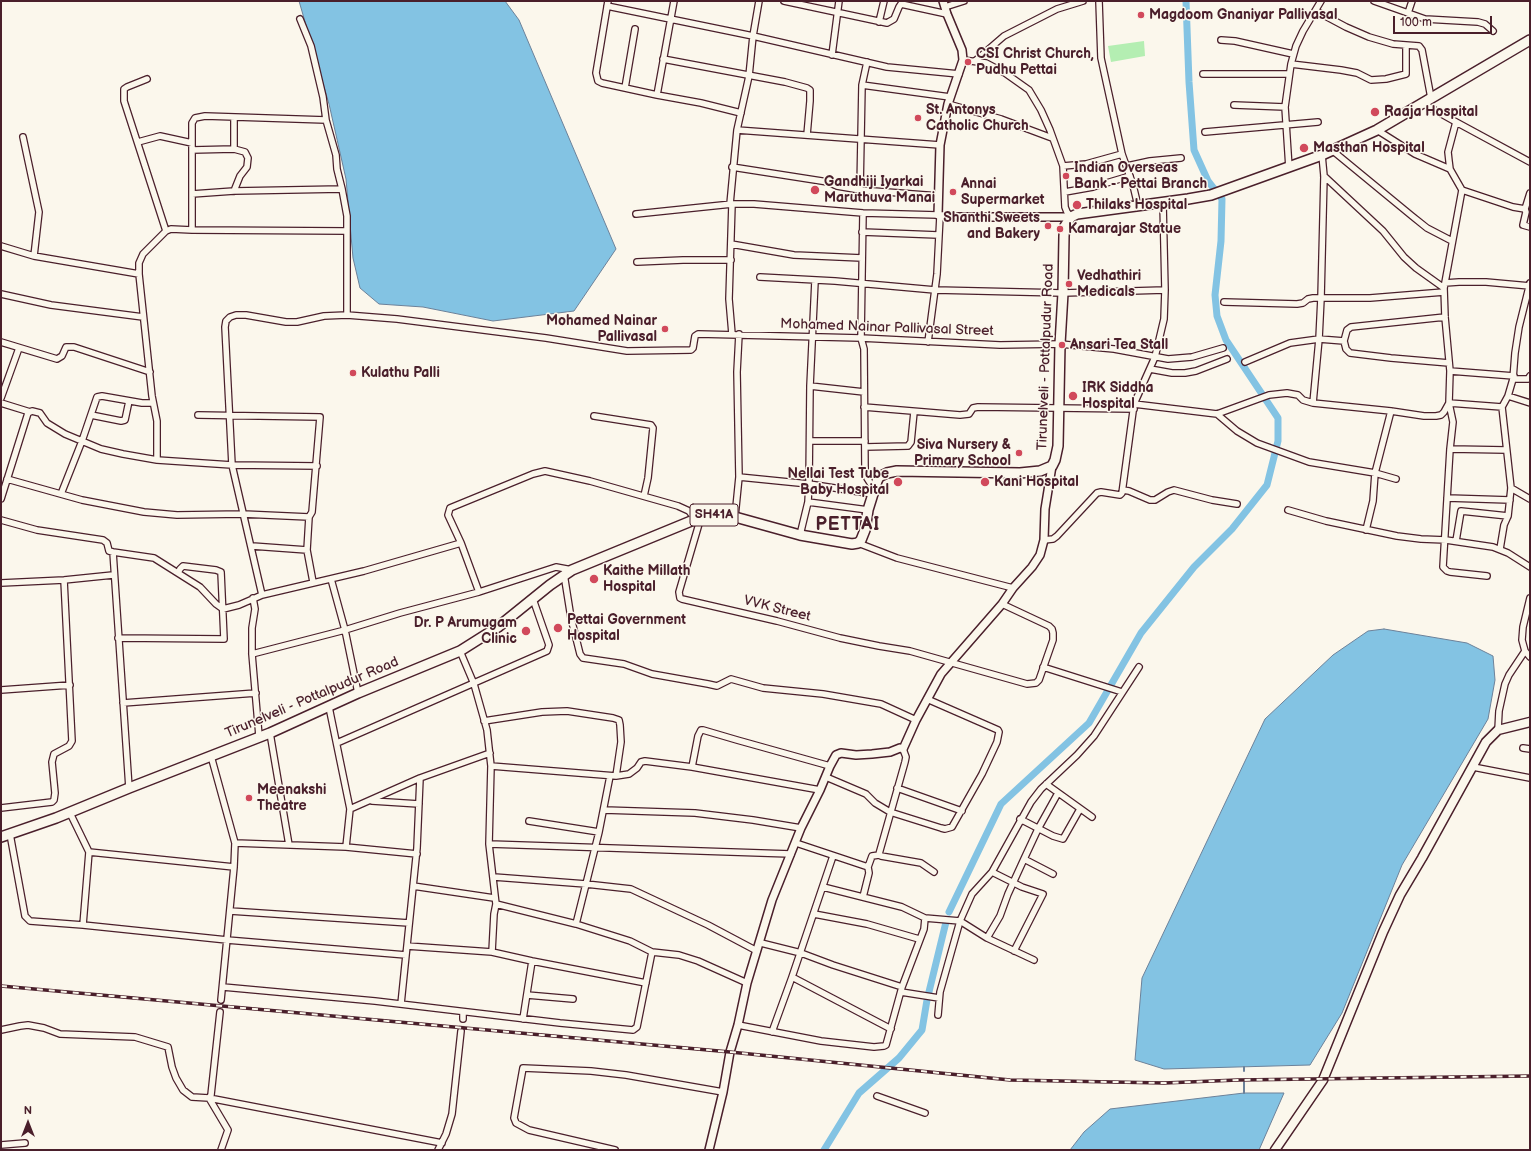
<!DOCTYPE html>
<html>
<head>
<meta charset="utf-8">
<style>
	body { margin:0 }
	#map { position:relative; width:1531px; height:1151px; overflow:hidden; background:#fbf7ec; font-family:"Balsamiq Sans",sans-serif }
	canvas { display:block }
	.frame { position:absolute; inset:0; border:2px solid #4a1f2b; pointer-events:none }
	.north { position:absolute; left:8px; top:1103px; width:40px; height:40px; -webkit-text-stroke:3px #fbf7ec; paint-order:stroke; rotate:0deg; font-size:11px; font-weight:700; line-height:16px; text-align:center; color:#4a1f2b }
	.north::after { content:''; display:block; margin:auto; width:14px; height:18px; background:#4a1f2b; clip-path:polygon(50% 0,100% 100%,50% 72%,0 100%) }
	.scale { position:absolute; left:1393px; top:16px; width:99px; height:18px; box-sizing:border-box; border:2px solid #4a1f2b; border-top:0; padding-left:5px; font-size:12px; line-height:14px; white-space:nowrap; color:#4a1f2b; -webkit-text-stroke:3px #fbf7ec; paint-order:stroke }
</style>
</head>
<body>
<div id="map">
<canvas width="1531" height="1151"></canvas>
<div class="frame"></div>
<div class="north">N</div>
<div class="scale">100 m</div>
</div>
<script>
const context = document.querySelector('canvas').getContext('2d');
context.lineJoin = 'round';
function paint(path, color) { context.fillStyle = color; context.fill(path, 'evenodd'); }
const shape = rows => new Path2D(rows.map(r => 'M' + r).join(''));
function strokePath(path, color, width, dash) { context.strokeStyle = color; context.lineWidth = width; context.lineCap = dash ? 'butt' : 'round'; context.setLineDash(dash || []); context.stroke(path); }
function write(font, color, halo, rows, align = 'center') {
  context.font = font + ' "Balsamiq Sans",sans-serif'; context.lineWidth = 3; context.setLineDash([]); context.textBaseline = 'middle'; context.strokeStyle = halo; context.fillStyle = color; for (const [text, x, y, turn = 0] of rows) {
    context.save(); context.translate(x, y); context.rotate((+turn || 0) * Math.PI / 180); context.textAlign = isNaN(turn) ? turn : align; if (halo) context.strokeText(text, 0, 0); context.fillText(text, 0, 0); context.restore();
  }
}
const green = shape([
	[1144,41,1145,56,1111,62,1108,46]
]);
const water = shape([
	[299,1,505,1,519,20,616,249,574,311,493,321,423,307,379,304,360,288,353,258,346,179,329,104,299,1],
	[1384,629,1467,643,1493,656,1495,680,1488,719,1402,865,1342,1013,1310,1065,1164,1069,1135,1060,1142,978,1265,719,1333,655,1368,631,1384,629],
	[1244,1093,1284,1093,1259,1150,1070,1150,1084,1132,1110,1109,1244,1093]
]);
const stream = shape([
	[1244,1067,1244,1071],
	[1244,1093,1244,1082]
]);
const canal = shape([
	[949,912,1001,804,1089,723,1141,633,1194,567,1232,529,1267,485,1278,441,1278,418,1226,340,1217,316,1215,295,1221,241,1222,199,1208,181,1194,150,1189,82,1186,1],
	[824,1150,859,1093,899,1058,922,1030,927,1000,946,922]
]);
const minorTunnel = shape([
	[220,1012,221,1000],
	[461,1031,463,1019]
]);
const minor = shape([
	[608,1,596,73,598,81,602,83,657,95,701,103,741,113],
	[784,1,887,23,894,19,899,7,901,4,947,14],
	[1099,1,1101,58,1122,154,1133,185,1138,206],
	[1374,1,1425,19,1478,22,1485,24,1493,31],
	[607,6,753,36,887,67,959,74],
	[945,7,964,1],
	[1316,11,1346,27,1369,37,1393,44,1419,46,1422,50,1431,98],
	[1408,13,1412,1],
	[879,22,884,1],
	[1221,40,1235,41,1293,54],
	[832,55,839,1],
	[663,59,785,82,807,88,810,90,810,101,807,135],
	[963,60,986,63,1005,73,1029,90,1041,110,1050,130,1063,166,1065,207,1067,212,1071,217],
	[975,61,1004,36,1057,9,1083,1],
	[1291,64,1341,70,1357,73,1371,80,1386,79,1406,74,1406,45],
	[1203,74,1289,74],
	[147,79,127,87,124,89,124,101,166,231],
	[862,85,950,97],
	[625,88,635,29],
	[657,95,674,1],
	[948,104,1001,119,1052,138],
	[1234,105,1285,107],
	[234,117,234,149,245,152,248,158,247,167,240,176,234,191],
	[1456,122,1530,162],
	[737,130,940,145],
	[1377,130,1415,154,1450,169],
	[1205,132,1318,122],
	[23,137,39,212,34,256],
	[138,142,160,136,192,143],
	[192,150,234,149],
	[1333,151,1412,216,1427,228,1452,241],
	[1063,166,1086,164,1122,154],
	[1127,166,1150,161,1181,158],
	[732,167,828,182,837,186,860,190,939,196],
	[1289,168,1285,107,1291,64,1296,46,1303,31,1321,1],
	[1324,176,1383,231,1404,257,1416,268,1444,288],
	[342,189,347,216,347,315],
	[860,190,862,85,867,62],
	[1462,190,1513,207,1525,209,1530,193],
	[1065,192,1093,187,1130,176],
	[192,194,234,191,342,189,337,169,336,155,326,120,323,97,311,46,300,19],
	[730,204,737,130,749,76,753,36,759,1],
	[732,204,729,299,732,334],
	[1525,209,1526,212,1523,225,1530,227],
	[863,213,861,338,864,349,865,470,867,478,874,489],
	[636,214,732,204,754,204,863,213,938,215],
	[192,230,192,123,195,118,205,116,326,120],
	[862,232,938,235],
	[731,244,794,255,862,258],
	[1,246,34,256,139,274],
	[637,262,683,260,731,260],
	[760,277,835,281,935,290,1063,293,1165,290],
	[1445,283,1459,282,1486,282,1530,286],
	[1,294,51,305,143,317],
	[1224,302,1297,304,1303,303,1308,299,1313,298,1370,298,1444,292],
	[1445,317,1351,327,1347,330,1344,341,1346,349,1350,353,1391,358,1449,363],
	[1,342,57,359,62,356,66,347,74,347,150,372],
	[928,342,937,274,940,216],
	[1245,362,1290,343,1319,339,1344,341],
	[1150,369,1172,373,1185,373,1196,371,1227,359],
	[1450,371,1514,376],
	[1513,379,1528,379,1530,376],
	[810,386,864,392],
	[1508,396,1530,403],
	[1,398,19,348],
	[1,403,30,412],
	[1313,403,1319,339,1321,298,1324,176,1322,155],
	[1134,404,1217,414,1269,395,1287,393,1298,395,1303,400,1313,403,1391,411,1424,416,1436,416,1441,415,1444,412,1449,403,1450,371,1445,317,1444,288,1462,190,1450,169,1449,161,1448,152,1456,122,1422,103],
	[864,407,960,415,969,414,973,408,978,407,1134,409],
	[1217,414,1237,431,1257,443,1309,462,1375,473,1396,479],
	[91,415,121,421,125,420,129,401],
	[594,416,651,425,653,428,648,478,644,496],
	[810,441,865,441],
	[865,447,908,446,911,442,914,412],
	[1450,449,1506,450],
	[157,460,157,421,152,396,139,274,139,263,143,254,166,231,171,229,192,230,346,231],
	[739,477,809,484,873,494],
	[7,479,82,500,144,512,177,515,243,514,309,517,312,512,320,417,198,415],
	[1511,488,1530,499],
	[1123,490,1129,491,1150,500,1155,500,1168,492,1174,490,1212,500,1237,504],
	[61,494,82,441,97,397,102,396,142,403,153,403],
	[1447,498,1510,500],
	[1,499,28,413,32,411,40,413,47,423,65,434,101,449,123,454,157,460,232,465,317,466],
	[808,502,868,510],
	[1288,510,1326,521,1397,536,1421,539,1446,540,1493,547,1508,553,1530,567],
	[309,517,307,550,313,582],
	[701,517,679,592,680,598,682,599,777,621,840,638,879,646,910,651,1027,684,1036,683,1039,680,1053,640,1053,633,1052,629,1049,626,1002,604],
	[735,517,739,477,737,372,739,334],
	[1,520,37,530,103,540,107,543,109,551,113,552,154,558,200,587,216,604,223,609,239,605,262,595,232,465,225,327,226,321,230,317,236,315,246,315,286,322,297,322,324,316,347,315,397,319,546,338,627,351,691,350,693,348,695,336,698,334,861,338,1000,345,1060,344,1114,349,1168,359,1192,357,1223,348],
	[1366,530,1373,501,1375,473,1391,411],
	[800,535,808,502,809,484,810,386,815,281],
	[1044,540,1053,539,1057,536,1097,493,1101,492,1120,495,1122,493,1134,404,1155,357,1164,319,1165,290,1163,203],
	[1456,541,1461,511,1508,516],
	[461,543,448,515,450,508,533,474,545,471,590,481,678,506,689,511,695,519],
	[858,543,897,558,1013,588],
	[252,546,307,550],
	[1500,549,1504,525,1508,516,1511,488,1502,407,1508,396,1513,379,1515,353,1519,327,1530,283],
	[113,552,129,788],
	[564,574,571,618,580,654,583,658,624,664,652,674,708,684,717,686,731,679,763,688,823,694,881,704,916,720],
	[1487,576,1450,572,1447,571,1443,567,1450,449,1453,422,1449,403,1502,407],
	[331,579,345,630,358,693],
	[1,583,64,580,113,575],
	[262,595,364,571,461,543,479,592],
	[253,598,255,609,252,628,252,654,259,736],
	[1530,598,1523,627,1522,640,1525,651,1530,657],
	[118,638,224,639,221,572,216,570,183,566,180,569,178,573],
	[460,651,474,684,487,730,491,766,489,844,496,904,576,924,630,941,652,952,679,955,698,961,747,983],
	[252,654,345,630,400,613,479,592,556,567,572,570],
	[1043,667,1122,692],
	[1,690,70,685],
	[123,703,256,693],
	[329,707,350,809,346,847],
	[484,721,542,712,567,711,613,718,619,720,620,725,621,742,616,776],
	[1498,730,1499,711,1505,684,1509,675,1525,651],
	[270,733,289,845],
	[337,743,547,651,549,645,533,599],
	[1523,748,1530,749],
	[903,749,906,757,905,762,879,854,881,856,921,863,934,872],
	[211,756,235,843,234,867,221,1000],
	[491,766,616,776,629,774,637,768,641,762,645,761,692,767,820,790],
	[692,767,698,736,701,730,703,730,737,740,830,766],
	[1473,767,1530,778],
	[826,777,866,794,875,803,890,812,941,828,945,829,952,827,982,774,997,742,999,732,998,730,927,699],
	[1046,784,1092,817],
	[897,788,962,811],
	[372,801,419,804],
	[1,808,52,802,54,800,55,793,52,762,54,754,69,746,72,741,64,580],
	[350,809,420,778,490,753],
	[604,810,695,813,753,820,801,828],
	[70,813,89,852,83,925],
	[1020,819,1053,836,1063,839,1080,809],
	[529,821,599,832],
	[10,834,25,916,30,921,83,925,227,940,406,955],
	[235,843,346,847,417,854],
	[796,843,868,867,869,873,863,897],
	[489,844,791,854],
	[89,852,234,867],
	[833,856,792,977,891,1029],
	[1024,859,1053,874],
	[868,867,872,856,879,855],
	[992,872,1022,887,1043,894,1014,951],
	[494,877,586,884,631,889,708,925,757,951],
	[413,886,494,898],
	[230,911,409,923],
	[814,914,867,924,919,939],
	[925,918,960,921,987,938,1034,960],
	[576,924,599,832,610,776],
	[987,938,1000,916,1008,894,1024,859,1038,829,1058,793],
	[761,943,801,953,833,965,902,987],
	[407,946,492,952,532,961,646,983],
	[492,952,494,914,496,904],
	[223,987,375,1001,560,1023,633,1030,637,1027,652,952],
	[901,992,939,998],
	[527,995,573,999],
	[401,1004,417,848,420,778],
	[938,1015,940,992,960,921,972,894,992,872,1031,802,1041,789,1077,755,1094,736,1139,667],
	[463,1019,463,1012],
	[523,1019,532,961],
	[738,1025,821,1041,874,1047,884,1046,886,1045,902,987,924,929,925,918,902,907,823,887],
	[1,1030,20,1026,28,1025,44,1028,60,1034,135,1037,168,1047,172,1067,176,1078,183,1090,192,1097,209,1098,442,1143],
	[772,1032,792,977],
	[877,1096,925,1113],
	[209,1098,211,1095,220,1012],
	[209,1098,228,1130,221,1150],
	[1,1145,25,1143],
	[438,1150,446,1134,452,1114,461,1031],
	[615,1150,529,1130,516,1123,514,1118,523,1068,591,1071,626,1075,723,1092]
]);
const tertiary = shape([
	[943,1,947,14,962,50,963,60,948,104,940,145,938,215,946,217,1065,217,1069,219],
	[709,1150,723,1092,730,1052,738,1025,747,983,772,900,801,828,820,790,830,766,836,755,841,753,856,755,872,754,890,752,900,748,903,749,916,720,941,674,1002,604,1013,588,1032,567,1040,555,1044,540,1045,509,1052,466]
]);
const secondary = shape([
	[1275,1150,1323,1080,1383,932,1400,895,1422,858,1486,742,1498,730,1530,722]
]);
const primary = shape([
	[1,837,56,818,129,788,270,733,358,693,460,651,498,627,550,585,572,570,701,517,712,515,735,517,800,535,852,544,858,543,861,540,865,530,868,510,877,481,879,477,887,473,897,471,1020,473,1040,471,1052,466,1055,460,1058,446,1060,344,1063,293,1064,236,1065,226,1071,217,1077,214,1188,199,1211,195,1322,155,1377,130,1530,40]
]);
const rail = shape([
	[1,986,730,1052,1010,1080,1164,1083,1238,1080,1530,1076]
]);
const markers = [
	[1141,15,4,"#d1495b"],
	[968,62,4,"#d1495b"],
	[1375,112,5,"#d1495b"],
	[918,118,4,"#d1495b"],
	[1304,148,5,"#d1495b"],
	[1066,176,4,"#d1495b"],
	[815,190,5,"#d1495b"],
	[953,192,4,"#d1495b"],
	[1077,205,5,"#d1495b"],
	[1048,226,4,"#d1495b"],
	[1060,229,4,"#d1495b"],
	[1069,284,4,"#d1495b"],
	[665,329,4,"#d1495b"],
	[1062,345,4,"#d1495b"],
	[353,373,4,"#d1495b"],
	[1073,396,5,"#d1495b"],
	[1019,453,4,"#d1495b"],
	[898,482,5,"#d1495b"],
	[985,482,5,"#d1495b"],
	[594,579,5,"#d1495b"],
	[558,628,5,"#d1495b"],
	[526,631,5,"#d1495b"],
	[249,798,4,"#d1495b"]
];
const shields = [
	[714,515,48]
];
const shieldNames = [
	["SH41A",714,515]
];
const poiNames = [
	["Magdoom Gnaniyar Pallivasal",1149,15],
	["CSI Christ Church,",976,54],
	["Pudhu Pettai",976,70],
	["St. Antonys",926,110],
	["Catholic Church",926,126],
	["Raaja Hospital",1384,112],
	["Masthan Hospital",1313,148],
	["Indian Overseas",1074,168],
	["Bank - Pettai Branch",1074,184],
	["Gandhiji Iyarkai",824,182],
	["Maruthuva Manai",824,198],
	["Annai",961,184],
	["Supermarket",961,200],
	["Thilaks Hospital",1086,205],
	["Shanthi Sweets",1040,218,"right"],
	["and Bakery",1040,234,"right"],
	["Kamarajar Statue",1068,229],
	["Vedhathiri",1077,276],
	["Medicals",1077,292],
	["Mohamed Nainar",657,321,"right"],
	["Pallivasal",657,337,"right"],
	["Ansari Tea Stall",1070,345],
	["Kulathu Palli",361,373],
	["IRK Siddha",1082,388],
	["Hospital",1082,404],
	["Siva Nursery &",1011,445,"right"],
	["Primary School",1011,461,"right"],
	["Nellai Test Tube",889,474,"right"],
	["Baby Hospital",889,490,"right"],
	["Kani Hospital",994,482],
	["Kaithe Millath",603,571],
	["Hospital",603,587],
	["Pettai Government",567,620],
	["Hospital",567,636],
	["Dr. P Arumugam",517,623,"right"],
	["Clinic",517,639,"right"],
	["Meenakshi",257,790],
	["Theatre",257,806]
];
const streetNames = [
	["Mohamed Nainar Pallivasal Street",887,328,2],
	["Tirunelveli - Pottalpudur Road",1046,357,-88],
	["VVK Street",777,609,14],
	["Tirunelveli - Pottalpudur Road",312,698,-23]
];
const districtNames = [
	["PETTAI",848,525]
];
paint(green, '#b4eeb2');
paint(water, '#83c3e3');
strokePath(water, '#6c8199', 1);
strokePath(stream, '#6c8199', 2);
strokePath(canal, '#83c3e3', 7);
strokePath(minorTunnel, '#d8ccc5', 5.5, [5.5, 3]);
strokePath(minor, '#4a1f2b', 8);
strokePath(tertiary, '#4a1f2b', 10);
strokePath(secondary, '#4a1f2b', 11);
strokePath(primary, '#4a1f2b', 12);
strokePath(minor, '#fbf7ec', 5.5);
strokePath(tertiary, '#fbf7ec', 7);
strokePath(secondary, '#fbf7ec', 8);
strokePath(primary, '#fbf7ec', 9);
strokePath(rail, '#4a1f2b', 3.5);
strokePath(rail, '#fbf7ec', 2, [6]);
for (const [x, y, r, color] of markers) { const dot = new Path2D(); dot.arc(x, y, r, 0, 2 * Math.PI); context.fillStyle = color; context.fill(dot); strokePath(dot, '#fbf7ec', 1.5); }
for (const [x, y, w] of shields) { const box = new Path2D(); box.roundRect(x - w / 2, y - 11, w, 22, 3); context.fillStyle = '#fbf7ec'; context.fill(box); strokePath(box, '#4a1f2b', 1); }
write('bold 13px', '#4a1f2b', null, shieldNames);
write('bold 14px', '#4a1f2b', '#fbf7ec', poiNames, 'left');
write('14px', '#4a1f2b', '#fbf7ec', streetNames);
context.letterSpacing = '1px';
write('bold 18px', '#4a1f2b', '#fbf7ec', districtNames);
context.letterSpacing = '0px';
</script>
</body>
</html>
